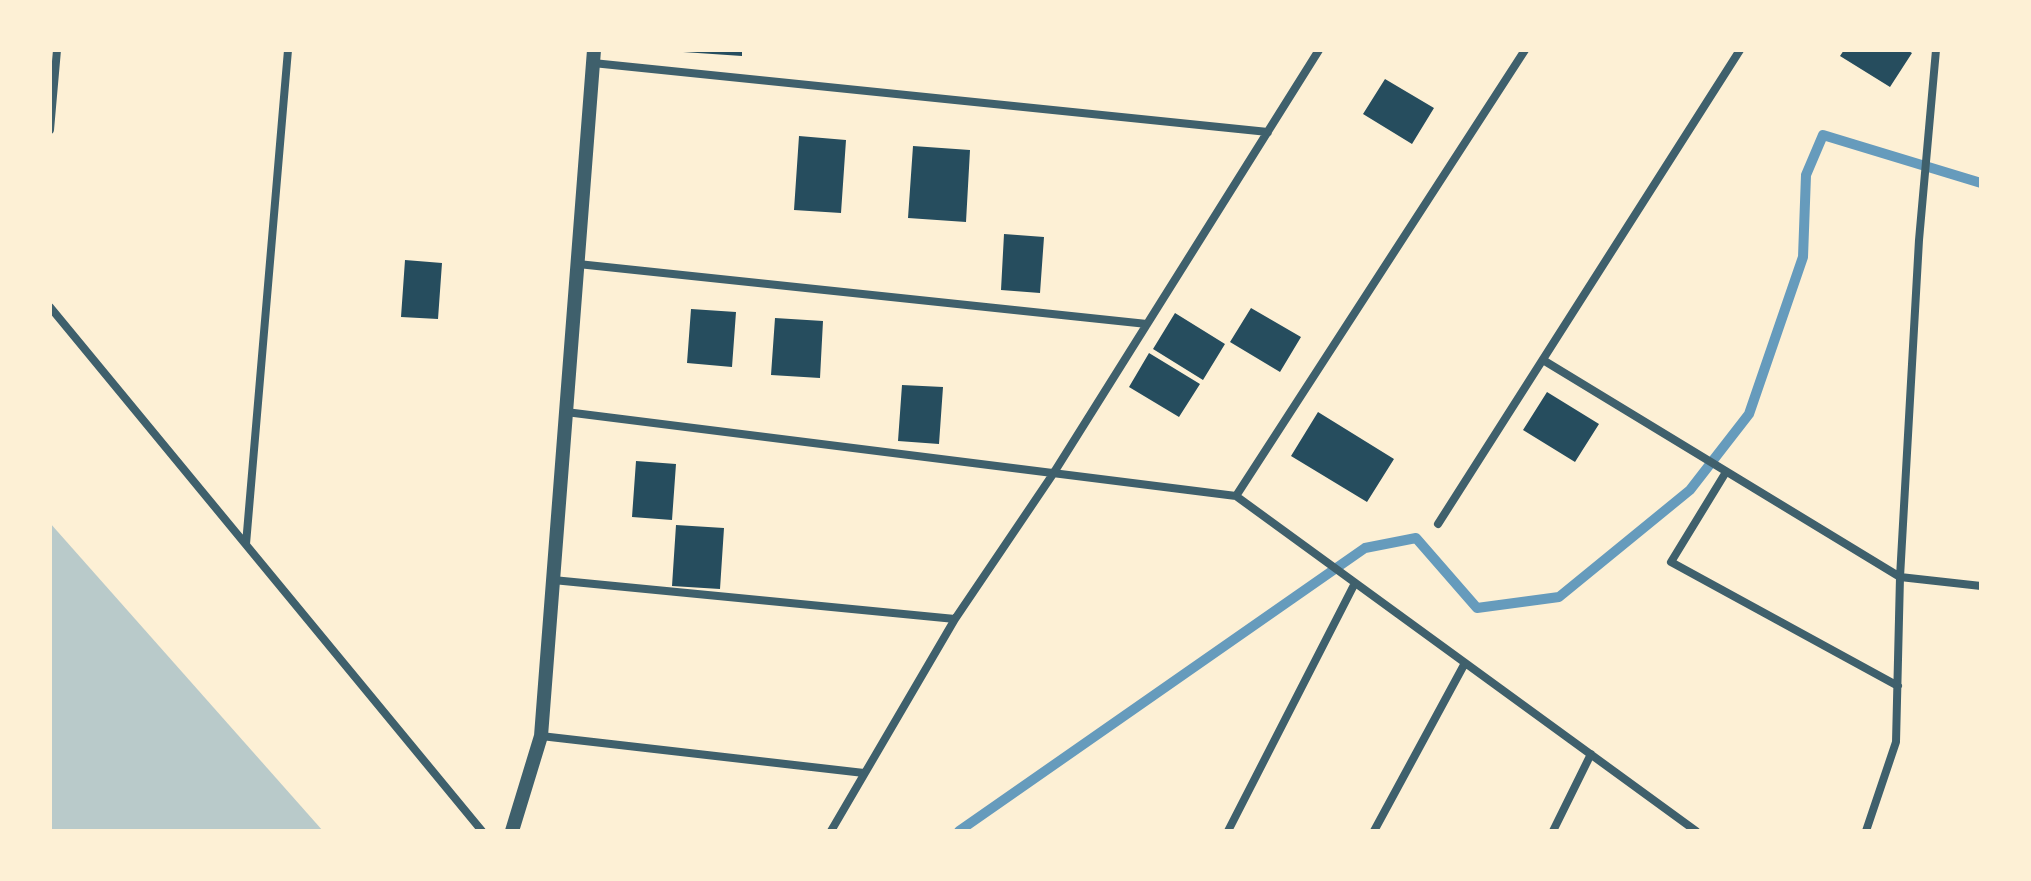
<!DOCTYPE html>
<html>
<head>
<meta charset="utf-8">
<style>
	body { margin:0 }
	#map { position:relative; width:2031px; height:881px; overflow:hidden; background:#fdf0d5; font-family:"Exo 2",sans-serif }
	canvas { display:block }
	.frame { position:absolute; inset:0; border:52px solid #fdf0d5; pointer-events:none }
</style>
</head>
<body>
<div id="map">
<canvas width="2031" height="881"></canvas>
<div class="frame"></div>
</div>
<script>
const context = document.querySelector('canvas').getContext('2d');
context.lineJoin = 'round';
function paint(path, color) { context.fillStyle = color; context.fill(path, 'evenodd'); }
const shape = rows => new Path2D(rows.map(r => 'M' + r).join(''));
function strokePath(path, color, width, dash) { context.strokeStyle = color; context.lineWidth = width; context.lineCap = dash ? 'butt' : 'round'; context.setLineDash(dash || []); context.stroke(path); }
const green = shape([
	[50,523,323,831,50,831]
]);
const stream = shape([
	[959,831,1365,548,1416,538,1477,608,1559,597,1690,490,1749,414,1803,257,1806,175,1823,135,1981,183]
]);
const building = shape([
	[683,50,742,50,742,56,683,52],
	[1844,50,1907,50,1912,53,1890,87,1840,56],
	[1385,79,1434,108,1412,144,1363,114],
	[799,136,846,140,841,213,794,210],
	[913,146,970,150,966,222,908,218],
	[1004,234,1044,237,1040,293,1001,290],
	[405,260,442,263,438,319,401,317],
	[1251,308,1301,337,1280,372,1230,342],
	[691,309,736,312,732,367,687,363],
	[1175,313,1225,344,1203,380,1153,349],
	[775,318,823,321,820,378,771,375],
	[1149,353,1200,384,1179,417,1129,387],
	[902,385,943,387,939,444,898,441],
	[1547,392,1599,424,1575,462,1523,430],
	[1318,412,1394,459,1367,502,1291,456],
	[636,461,676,464,672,520,632,517],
	[676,525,724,528,720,589,672,586]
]);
const minor = shape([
	[593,63,1268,132],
	[50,130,57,50],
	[578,264,1147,324],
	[50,307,482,831],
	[1543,360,1900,577,1981,586],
	[566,412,1236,496,1525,50],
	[1726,472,1671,562,1898,686],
	[1236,496,1696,831],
	[1438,524,1740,50],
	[246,544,288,50],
	[553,580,955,619,1053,474,1319,50],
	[541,736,864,773],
	[831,831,955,619],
	[1228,831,1355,583],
	[1374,831,1465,663],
	[1553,831,1591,754],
	[1866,831,1896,742,1900,577,1919,240,1936,50]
]);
const tertiary = shape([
	[512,831,541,736,594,50]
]);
paint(green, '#b9caca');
strokePath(stream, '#669bbc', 10);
paint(building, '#264d5e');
strokePath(minor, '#3f606c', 8);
strokePath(tertiary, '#3f606c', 14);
</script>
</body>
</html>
